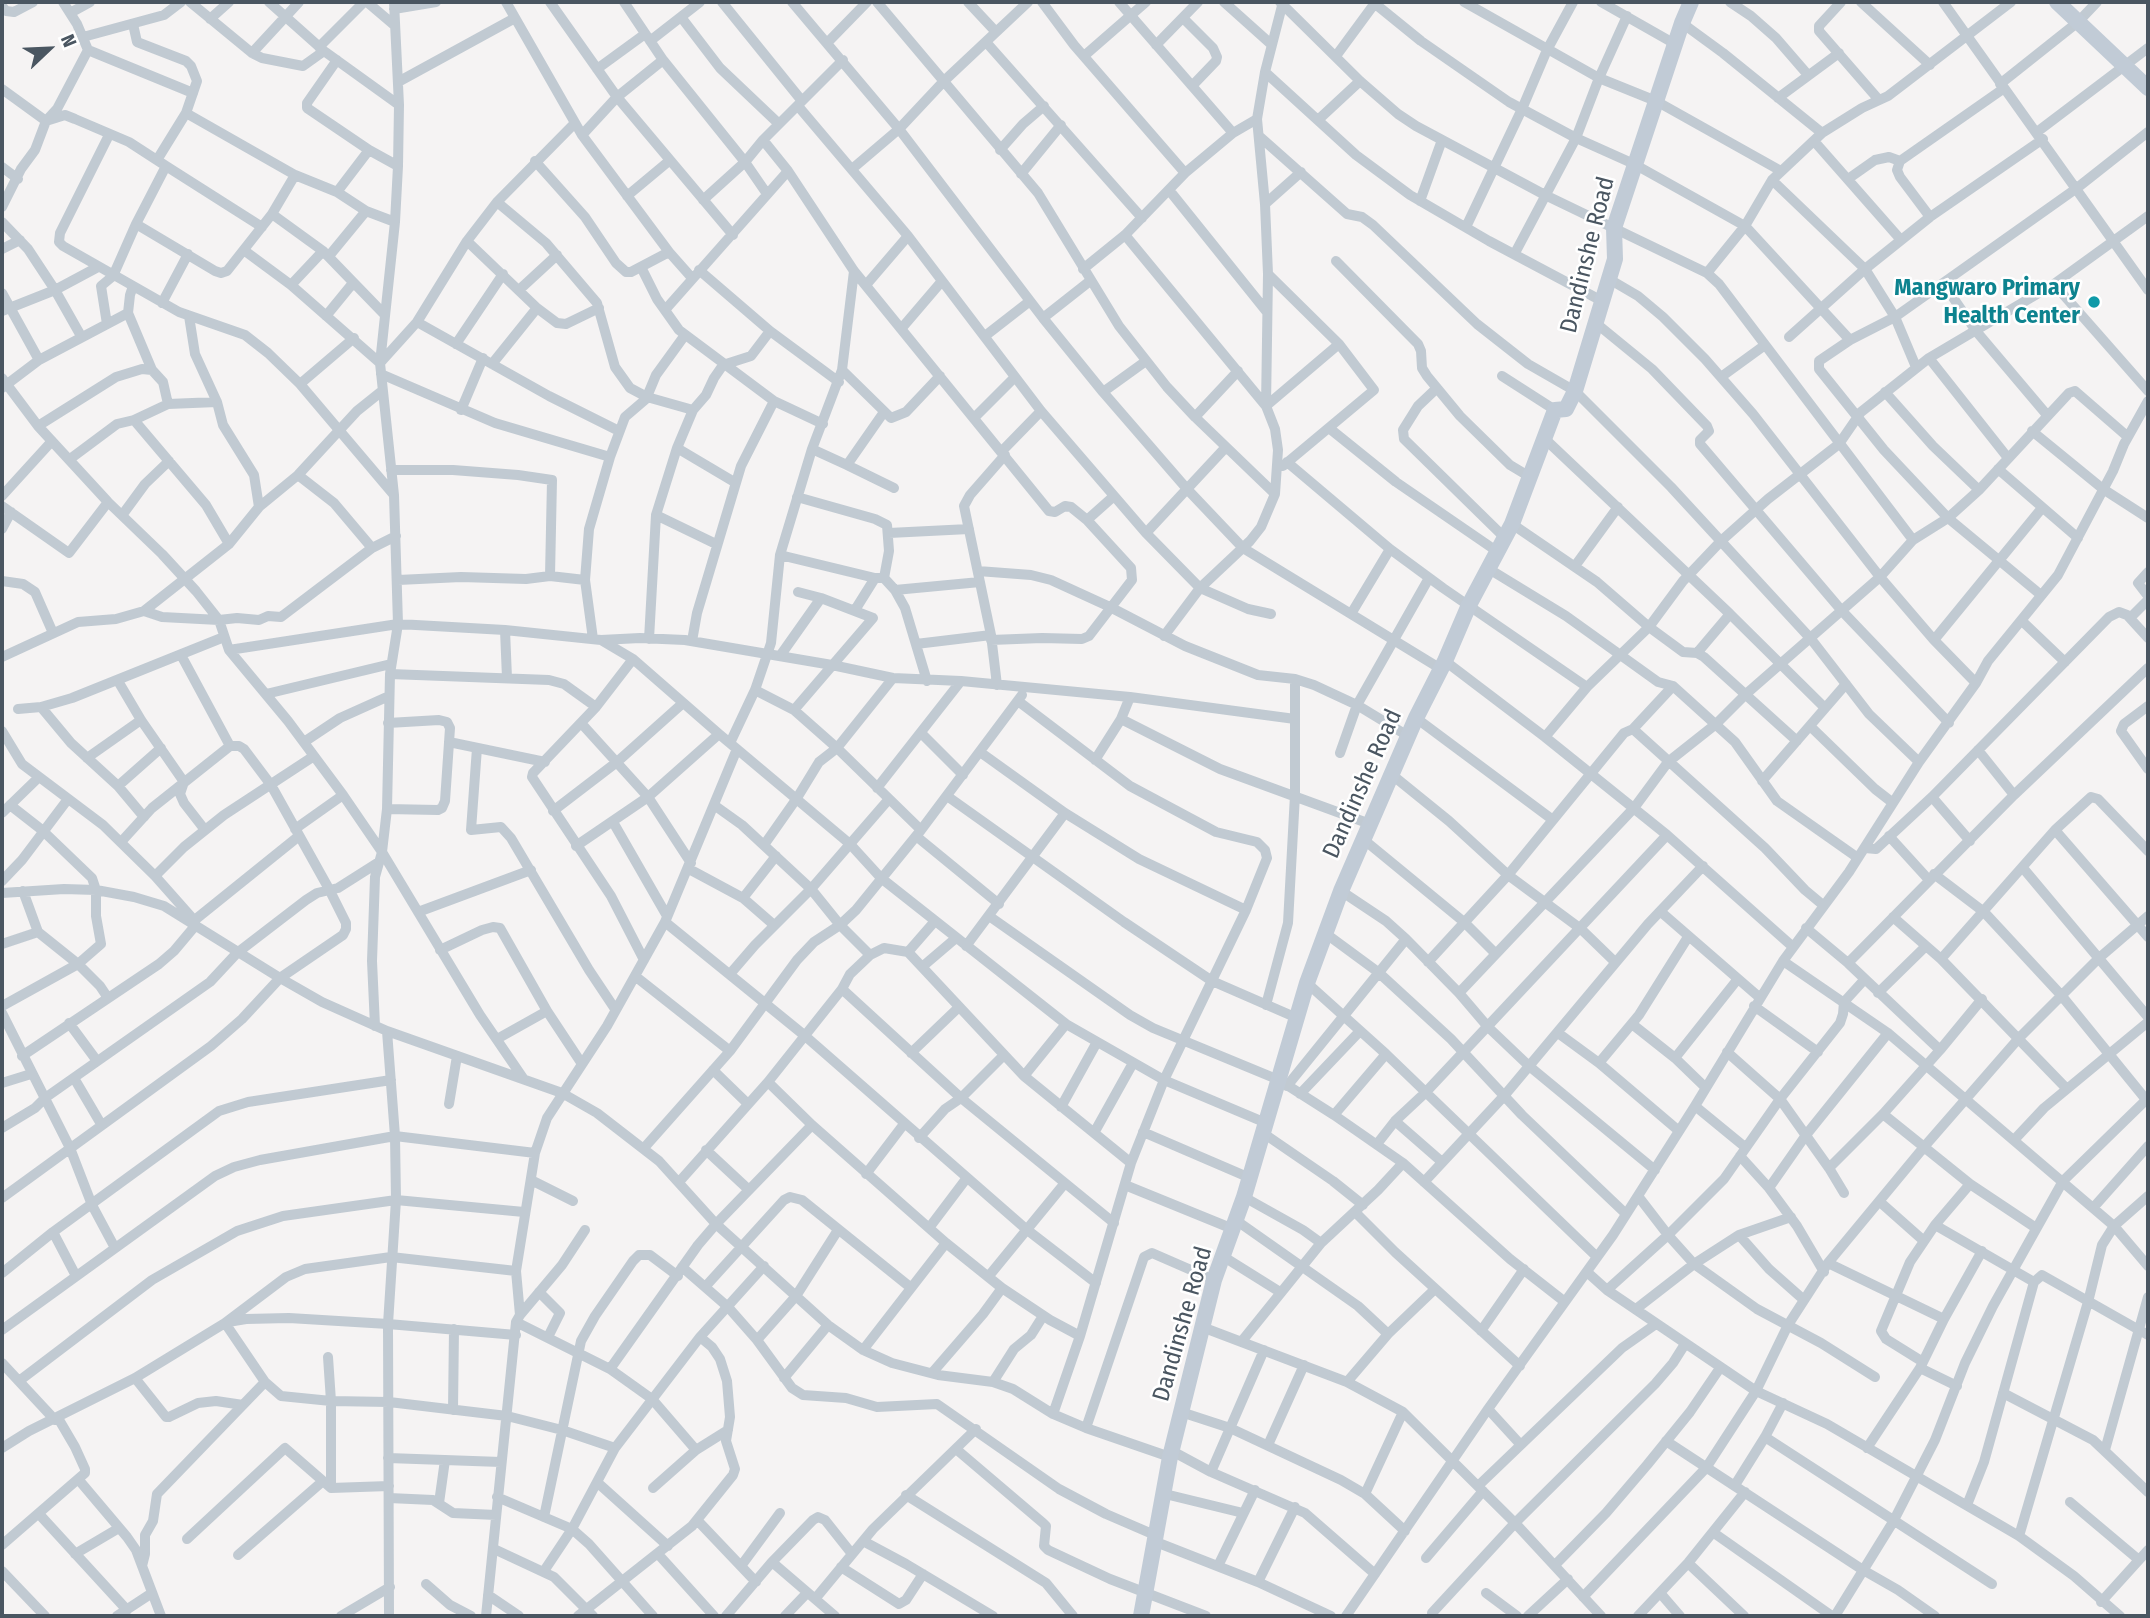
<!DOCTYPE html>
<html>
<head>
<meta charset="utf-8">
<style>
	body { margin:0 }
	#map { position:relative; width:2150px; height:1618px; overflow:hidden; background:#f5f3f3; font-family:"Fira Sans Condensed",sans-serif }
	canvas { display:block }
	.frame { position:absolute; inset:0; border:4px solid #4a5661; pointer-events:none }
	.north { position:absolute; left:14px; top:14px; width:70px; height:70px; -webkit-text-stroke:5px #fff; paint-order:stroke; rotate:67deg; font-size:19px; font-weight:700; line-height:28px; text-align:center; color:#4a5661 }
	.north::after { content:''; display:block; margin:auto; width:24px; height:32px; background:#4a5661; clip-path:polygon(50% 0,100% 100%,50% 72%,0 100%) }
</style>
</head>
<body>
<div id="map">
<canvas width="2150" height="1618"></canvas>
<div class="frame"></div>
<div class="north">N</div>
</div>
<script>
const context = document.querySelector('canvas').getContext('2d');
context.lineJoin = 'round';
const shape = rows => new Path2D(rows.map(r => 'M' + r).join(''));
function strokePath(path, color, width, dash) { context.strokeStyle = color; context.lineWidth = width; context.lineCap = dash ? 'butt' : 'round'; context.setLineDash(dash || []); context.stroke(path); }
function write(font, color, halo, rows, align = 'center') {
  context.font = font + ' "Fira Sans Condensed",sans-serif'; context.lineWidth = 5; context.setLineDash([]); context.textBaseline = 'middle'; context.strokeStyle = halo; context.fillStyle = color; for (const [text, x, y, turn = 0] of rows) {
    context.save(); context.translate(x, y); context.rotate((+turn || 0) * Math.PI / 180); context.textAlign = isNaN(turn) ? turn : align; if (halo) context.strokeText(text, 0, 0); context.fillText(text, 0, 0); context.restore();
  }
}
const street = shape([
	[63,2,77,24,88,50,193,93],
	[190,2,252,53,262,58,303,66,324,51],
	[269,2,324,51,399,105],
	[367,2,394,25],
	[506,2,582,135,669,252,692,278],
	[550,2,617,97,733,235],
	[624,2,663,60,745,162,767,194],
	[722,2,802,101],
	[792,2,899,129,1043,318,1103,392,1187,489,1243,548,1441,669],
	[877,2,1038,193,1119,326,1167,387,1195,417,1275,494],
	[968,2,996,32],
	[1042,2,1074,45,1185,173],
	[1119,2,1233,133],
	[1224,2,1272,45],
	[1280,2,1360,81,1398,114,1416,126,1545,195,1707,273,1719,284,1913,540],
	[1373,2,1421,41,1509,102,1576,138,1634,164,1745,226,1850,340],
	[1464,2,1599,78,1656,101,1781,171],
	[1601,2,1675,44],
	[1730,2,1751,16,1776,38,1808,75],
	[1841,2,1819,26,1819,31,1879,100],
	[1861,2,1930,65],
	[1943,2,2148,290],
	[2,6,6,11,14,12,33,2],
	[394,9,436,2],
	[70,13,90,2],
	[681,17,720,68,779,124],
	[1183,18,1213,48,1217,57,1216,61,1192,86],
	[210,19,229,2],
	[1682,23,1723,53,1822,133],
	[133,24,137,42,186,61,191,66,197,81,186,113,157,160],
	[83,37,164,15,181,2],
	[650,41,700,2],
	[828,42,867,2],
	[986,42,1142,218],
	[1156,45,1198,2],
	[319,47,364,2],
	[252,53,299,2],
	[1084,56,1146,2],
	[1336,56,1375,3],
	[337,60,307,103,307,108,369,150,398,166],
	[597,69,645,34],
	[1265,72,1356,155,1410,195,1489,241,1602,301],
	[398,82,515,18],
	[2000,84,2078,22,2097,2],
	[2,89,46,121,65,115,75,119,129,142,166,166,136,224,113,276,101,286,107,324],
	[1778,98,1839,53],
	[798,106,908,236,1041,411,1146,533,1200,588,1248,609,1271,614],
	[186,113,295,175,337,192,366,211,395,222],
	[1318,120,1360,81],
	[2037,132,2148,48],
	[109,135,60,233,59,242,63,246,179,312,245,335,268,353,300,384,394,495],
	[582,135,617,97,663,60],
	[1259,136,1347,214,1362,217,1373,225,1477,324,1528,364,1575,391,1671,487,1811,639,1869,714,1919,762],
	[763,140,788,171,854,271,1049,511,1055,512,1065,506,1071,507,1087,520,1131,568,1132,580,1089,636,1082,639,1042,638,991,640],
	[1814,141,1901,240],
	[1000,150,1023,124,1044,106],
	[535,161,585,217,616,263,626,272,631,272,669,252],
	[166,166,262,227],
	[2,167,18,179],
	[852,169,899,129,944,81,1028,2],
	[1021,174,1061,125],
	[1848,179,1875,160,1889,157,1900,161],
	[1772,180,1865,269,1895,317,1916,367],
	[1169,190,1267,312],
	[337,192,369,150],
	[627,196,669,161],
	[703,200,745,162,763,140,843,60],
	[1420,201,1442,140],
	[497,202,546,243,597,303,615,367,630,388,647,397,693,410],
	[1265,204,1301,172],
	[2,207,21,169,35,150,46,121,57,109,88,50],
	[272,214,323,251,384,314],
	[1930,217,1900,177,1897,170,1900,161,2003,89],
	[2,222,28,249,55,290,81,336],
	[136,224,215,271,221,273,227,271,272,214,295,175],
	[1466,227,1522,109,1547,50,1573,2],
	[1125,235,1266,406,1275,429,1278,450,1275,494,1261,527,1250,541,1200,588,1164,636],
	[467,241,537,308,557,323,566,324,599,308],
	[2,249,20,240],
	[245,251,291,285,380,363,417,322,467,241,497,202,575,123],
	[1515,253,1576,138,1599,78,1627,16],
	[329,256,366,211],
	[1336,261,1418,344,1421,351,1422,368,1427,376,1460,416,1510,465,1530,477],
	[641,267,657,299,679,330,774,401,823,424],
	[1083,269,1125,235,1185,173,1233,133,1257,119],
	[699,270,770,331,839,382],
	[1707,273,1745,226,1772,180,1822,133,1862,108,1888,96,2011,2],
	[1268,274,1339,344,1374,390,1283,466],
	[1609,279,1638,296,1663,317,1705,359,1753,414,1880,577,1934,640,1976,683],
	[1943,283,1976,331,2047,415],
	[2054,284,2148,391],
	[291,285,323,251],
	[866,285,908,236],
	[133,286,130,295,128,313,152,370,163,382,168,404],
	[519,290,557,255],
	[2,293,39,360],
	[162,303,188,254],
	[665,310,788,171],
	[2,311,55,290,98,267],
	[189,316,195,354,217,402,223,425,254,475,259,507],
	[326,316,353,283],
	[1043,318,1090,281],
	[417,322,549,396,619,431],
	[1597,324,1652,369,1707,426,1709,431,1700,440,1700,444,1842,611,1949,723],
	[901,329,942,281],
	[985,336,1030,301],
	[1789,337,1865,269,1930,217,2043,139],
	[456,344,503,274],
	[1929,358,2008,458],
	[492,364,537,308],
	[842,370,891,418,906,412,940,376],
	[381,374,495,423,610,457],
	[1502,376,1555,410],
	[1721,377,1765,345],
	[2,378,38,426,108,502,162,554,196,591,219,620,229,650,288,721,343,795,382,852,480,1015,523,1078],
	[300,384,354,338],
	[2,388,39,360,128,313],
	[1437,388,1418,406,1403,430,1404,439,1505,538],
	[1103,392,1146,361],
	[1885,392,1933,446,1979,490],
	[1266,406,1268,274,1265,204,1257,119,1265,72,1283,2],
	[1266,406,1339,344],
	[461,410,483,358],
	[1195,417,1238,371],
	[974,418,1014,378],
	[134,420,206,505,229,544],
	[38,426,116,377,142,369,152,370],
	[1329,428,1396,482,1498,552],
	[2032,431,2103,489,2148,518],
	[1545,439,1730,614,1825,708],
	[677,448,736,483],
	[812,449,847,465,884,412],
	[1002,451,1041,411],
	[70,459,117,424,134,420,168,404,217,402],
	[1287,462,1390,549,1443,588,1587,687],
	[847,465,894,488],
	[1998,469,2078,538],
	[391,470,453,470,518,475,552,480,550,576],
	[298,475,334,503,372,548],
	[2,496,52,441],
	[797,497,875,519,887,525,889,551,884,578],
	[2,506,69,553,108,502],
	[123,514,145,484,169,461],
	[656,515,716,544],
	[1087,520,1114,496],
	[1512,524,1597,582,1649,627,1683,652,1697,653,1704,657,1797,741],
	[2,529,11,512],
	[889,533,969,529],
	[1146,533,1226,447],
	[780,555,875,578,884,578,895,590,905,608,927,681],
	[1575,566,1618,507],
	[1489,569,1566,616,1658,682,1673,686,1735,742,1777,801,1858,858],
	[978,571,1031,575,1051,580,1110,607,1185,646,1258,675,1295,679,1314,685,1357,705,1408,736],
	[2148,572,2138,583,2148,596],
	[398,580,461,577,526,579,550,576,585,580],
	[2,581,23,584,35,592,53,633],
	[895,590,980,582],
	[2041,595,1948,518,1884,450,1819,369,1819,361,1850,340,1895,317,2077,188,2148,132],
	[855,610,875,578],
	[144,611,162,617,219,620,237,618,259,620,268,616,281,617,372,548,396,536],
	[1351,614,1390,549],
	[2130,618,2148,600],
	[2022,621,2065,662],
	[505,630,507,678],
	[593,639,585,580,589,529,610,457,625,417,646,399,656,375,685,335],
	[649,639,656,515,677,448,693,410,706,395,714,378,723,365,751,356,770,331],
	[601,640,633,659,719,734,850,844,881,878,1066,1024,1164,1080,1266,1123],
	[1934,640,2042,508],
	[692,641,697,613,741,466,774,401],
	[916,644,991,635],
	[229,650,398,624,505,630,601,640,640,638,685,640,832,665,893,678,961,681,1130,697,1295,719],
	[1697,653,1730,614],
	[780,656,821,598],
	[2,657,78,622,116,619,144,611,229,544,259,507,298,475,357,411,382,391],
	[633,659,596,707,533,773,532,777,611,896,644,960],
	[1445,661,1545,737,1667,835,1793,947],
	[390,674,549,680,564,684,596,707],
	[118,681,141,720,184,782,180,794,184,803,205,830],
	[997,685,991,635,964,506,970,495,1005,455],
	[755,690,794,710,837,748,921,830],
	[266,694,391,664],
	[1018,701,1130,786,1216,832,1257,842,1265,850,1267,858,1246,910,1164,1080,1131,1163,1080,1336,1053,1414],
	[2148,706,2124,724,2121,731,2148,769],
	[41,707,71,743,118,786,144,817],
	[18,709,41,707,72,698,224,637],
	[794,710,873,618,821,598,798,592],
	[1416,718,1553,820],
	[1121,719,1220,769,1370,824],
	[581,723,648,797,691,863],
	[1810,726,1875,789,1893,803],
	[1633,729,1765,848,1805,890,1823,905],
	[2,731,22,764,103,825,155,876,194,920],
	[921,733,963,775],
	[1545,737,1587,687,1649,627,1683,581,1721,541,1768,499,1839,444,1861,412,1929,358,2054,284,2148,216],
	[304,742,340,718,389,696],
	[449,742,545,762],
	[730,743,755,690,771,643,780,555,812,449,842,370,854,271],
	[477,748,471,830,501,827,511,838,589,970,615,1009],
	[1978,750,2014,795],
	[980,752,1065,813,1139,859,1246,910],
	[1340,753,1357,705,1429,578],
	[87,758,141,720],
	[1095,760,1121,719,1130,697],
	[1391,774,1449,821,1508,875,1581,929,1615,962],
	[1762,781,1846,684],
	[118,786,161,748],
	[877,788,961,681],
	[947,796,1124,922,1212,981,1297,1018],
	[1932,797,1970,841],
	[387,809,438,810,442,808,445,801,450,728,447,722,439,720,388,723],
	[553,811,617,762,683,703],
	[2,813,38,778],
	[613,822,667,916],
	[295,829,343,795],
	[2055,830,2148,937],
	[916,836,999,904],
	[1889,836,1929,880],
	[1363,839,1464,922,1496,954],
	[121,842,152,808,230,746],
	[764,845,797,798,819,762,837,748,893,678],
	[576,846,648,797,719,734],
	[1865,848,1876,849,1932,797,2109,617,2119,612,2127,615,2148,638],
	[2023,868,2148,1017],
	[689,869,743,898,774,925],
	[1934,874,1984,912,2061,995,2148,1102],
	[155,876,184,847,224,815,314,756],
	[2,881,22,860,68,799],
	[23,891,38,932,78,964,100,986,108,998],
	[1341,891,1386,921,1406,939,1459,993,1488,1027,1529,1066,1655,1170],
	[2,893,64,889,96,890,134,897,164,906,280,978,322,1002,387,1031,562,1093,597,1113,659,1161,716,1224,828,1325,863,1350,892,1363,938,1375,993,1382,1013,1389,1053,1414,1086,1428,1170,1457],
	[743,898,776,856],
	[418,912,531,870],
	[1661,912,1759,997],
	[989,916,1130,1015,1153,1028,1279,1080,1334,1115,1403,1163,1510,1259,1565,1302],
	[1893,917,1941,959,2066,1088],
	[665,922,804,1035,1026,1229,1096,1283],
	[191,923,299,836],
	[1806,928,1848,963,1940,1050],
	[1325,933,1378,972,1451,1039,1522,1115,1626,1214],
	[2,944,38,932],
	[966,946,1065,813],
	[440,950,482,930,493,927,500,928,547,1011,582,1064],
	[908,952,935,921],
	[870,955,884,948,908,952,1024,1076,1131,1163],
	[1941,959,2055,830,2091,797,2098,799,2148,851],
	[1783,961,1888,1033,2114,1226,2148,1266],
	[1428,962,1508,875,1624,733,1633,729,1673,686],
	[1848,963,2014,795,2148,668],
	[922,967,956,938],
	[730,974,755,945,811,889,889,799],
	[635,976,730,1051],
	[1307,983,1386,1054,1597,1257],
	[842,989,961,1098,1114,1223],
	[1459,993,1634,808,1668,762,1716,724,1746,694,1880,577,1913,540,1948,518,1979,490,2069,393,2075,391,2128,437],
	[1878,993,1926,946],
	[1266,1005,1288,923,1295,795,1295,679],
	[2,1006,78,964,101,944,96,916,96,890,92,878,42,830,10,805],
	[1754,1006,1818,1052],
	[2,1013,70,1148,92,1205,115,1248],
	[69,1023,97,1061],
	[1632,1024,1675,1058,1706,1088],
	[375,1026,372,961,375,877,382,852,387,809,390,674,398,624,394,495,380,363,395,222,398,166,399,105,394,2],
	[387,1031,395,1136,396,1200,388,1324,389,1616],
	[1558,1033,1599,1063,1679,1131],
	[497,1039,547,1011],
	[1727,1052,1780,1099,1829,1168,1844,1193],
	[911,1053,959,1007],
	[22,1056,159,964,174,951,195,926],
	[1675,1058,1737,980],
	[1599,1063,1639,1015,1688,937],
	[713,1070,748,1104],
	[1024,1076,1066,1024],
	[74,1078,101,1124],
	[768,1082,812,1125,946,1243,1002,1288,1050,1320,1080,1336],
	[2,1083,31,1074],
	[1287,1086,1406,939],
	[1300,1094,1360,1031],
	[449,1104,457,1056],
	[1695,1106,1745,1147],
	[1061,1107,1097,1042],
	[1883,1114,1970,1184,2036,1228],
	[1334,1115,1386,1054],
	[1395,1121,1442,1162],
	[2,1128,35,1108,45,1098,210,982,237,953,306,900,317,893,338,888,379,862],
	[1143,1132,1250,1178],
	[1094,1133,1133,1063],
	[1263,1133,1333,1181,1363,1205],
	[919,1138,945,1109,961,1098,1003,1056],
	[2014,1140,2044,1108,2148,1022],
	[1377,1144,1395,1121,1425,1093,1667,835],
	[644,1148,730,1051,797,960,814,942,840,925,856,910,921,830,1022,695],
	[706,1150,749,1190],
	[1740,1156,1769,1188,1797,1226,1824,1272],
	[1829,1168,1883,1114,1940,1050,1982,999],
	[866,1174,904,1124],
	[531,1180,573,1201],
	[679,1182,768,1082,842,989,850,974,870,955,840,925,811,889,742,825,714,805],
	[1424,1182,1504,1096,1648,924,1703,866],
	[1125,1185,1233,1229],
	[1769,1188,1806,1135,1888,1033],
	[1638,1196,1668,1235,1694,1264,1757,1309,1821,1343,1875,1377],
	[1244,1197,1303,1230,1321,1243],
	[2,1198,211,1046,242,1019,280,978,343,935,346,929,346,923,329,889,271,785,244,749,239,746,230,746,181,655],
	[1880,1202,1924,1241],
	[2093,1208,2148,1146],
	[1355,1212,1395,1252,1520,1366],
	[1237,1221,1358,1306,1388,1334],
	[1935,1225,2034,1282,2042,1275,2148,1335],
	[929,1228,966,1179],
	[53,1232,76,1276],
	[1739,1235,1769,1269,1804,1300],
	[1224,1257,1280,1292],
	[1828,1263,1944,1319],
	[682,1267,728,1307,757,1340,792,1388,803,1395,846,1398,877,1407,937,1404,1059,1489,1106,1514,1157,1536],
	[1587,1272,1607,1290,1756,1391,1827,1424,2019,1536,2074,1576,2120,1616],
	[2,1273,53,1232,219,1111,248,1102,391,1080],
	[988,1277,1065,1183],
	[705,1287,784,1200,790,1197,802,1200,910,1287],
	[1607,1290,1668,1235,1724,1179,1780,1099,1840,1023,1843,1014,1844,1002,1864,980],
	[539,1292,560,1313,548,1337],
	[1636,1309,1694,1264,1739,1235,1791,1217],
	[520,1315,562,1265,585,1230],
	[228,1322,246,1319,289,1318,388,1324,516,1335],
	[516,1322,610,1369,652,1399,696,1450],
	[225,1323,265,1382,281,1396,331,1401,389,1402,507,1416,562,1430,615,1448],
	[1202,1327,1347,1382,1403,1412,1515,1523,1601,1616],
	[2,1330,215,1176,234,1167,260,1160,395,1136,535,1153],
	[1481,1331,1524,1269],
	[757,1340,796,1296,838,1230],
	[1242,1341,1321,1243,1378,1190,1403,1163],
	[863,1350,946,1243],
	[328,1357,331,1401,331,1488],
	[1923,1362,1886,1339,1881,1331,1910,1262,1935,1225,1970,1184],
	[2,1363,55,1420],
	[1920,1368,1957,1386],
	[610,1369,698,1245,716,1224,812,1125],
	[932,1373,983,1314,1002,1288],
	[135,1378,166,1417,169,1417,198,1403,216,1401,243,1405],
	[784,1378,828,1325],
	[19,1381,152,1280,237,1231,283,1216,396,1200,524,1212],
	[993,1382,1014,1349,1031,1335,1043,1316],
	[1347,1382,1388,1334,1435,1289],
	[2003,1393,2093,1440,2148,1492],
	[1488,1409,1520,1444],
	[453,1410,454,1329],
	[1181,1412,1230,1428,1341,1480,1365,1494,1405,1531],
	[1086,1428,1144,1257,1152,1253,1214,1280],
	[1765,1437,1992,1584],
	[1666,1441,1863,1570,1898,1590,1935,1616],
	[1268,1445,1304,1365],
	[2,1448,29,1431,135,1378,225,1323,286,1277,305,1269,391,1257,516,1271],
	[1867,1448,1920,1368,1944,1319,1982,1251],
	[956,1449,1043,1523,1046,1526,1044,1546,1048,1550,1110,1579,1206,1616],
	[2105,1450,2148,1297],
	[1172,1451,1211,1472,1305,1513,1375,1574],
	[388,1458,501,1462],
	[1211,1472,1264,1350],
	[78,1479,127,1537,136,1550,161,1616],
	[598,1483,668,1546],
	[1735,1485,1765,1437,1783,1403],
	[1478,1486,1622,1348,1656,1324],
	[653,1488,696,1450,728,1430],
	[1165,1494,1243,1513],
	[1365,1494,1403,1412],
	[906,1495,1046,1583,1073,1616],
	[497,1497,572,1529,589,1544,653,1616],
	[389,1498,433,1500,453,1513,496,1515],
	[2070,1502,2139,1560],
	[439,1503,445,1460],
	[1967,1505,1984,1462,2034,1282],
	[39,1514,127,1610],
	[544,1517,581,1341,595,1316,633,1261,639,1255,650,1255,678,1276],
	[698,1521,756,1582],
	[1714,1533,1832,1616],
	[2019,1536,2088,1302,2102,1245,2114,1226,2148,1196],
	[187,1539,285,1448,331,1488,389,1486],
	[863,1541,906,1564,993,1616],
	[1156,1542,1258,1582,1331,1616],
	[2,1545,85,1473,85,1469,75,1447,58,1418],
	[494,1549,554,1577,593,1616],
	[75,1554,119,1528],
	[658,1554,714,1616],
	[238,1555,323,1481],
	[1426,1558,1483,1491],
	[772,1562,835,1616],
	[1688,1563,1744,1616],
	[1555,1565,1606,1513,1647,1465,1690,1412,1720,1368],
	[142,1566,145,1554,145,1535,153,1521,157,1494,265,1382],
	[741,1566,780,1513],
	[1218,1566,1255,1490],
	[841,1567,899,1604,906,1600,923,1574],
	[2,1571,45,1616],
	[544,1571,572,1529,615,1448,700,1337,764,1266],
	[1258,1582,1295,1507],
	[426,1584,450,1605,471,1616],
	[1486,1593,1517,1616],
	[1661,1594,1680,1616],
	[488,1595,519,1616],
	[1583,1597,1706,1468,1756,1391,1788,1325,1828,1263,1924,1147,2019,1038,2099,958,2148,916],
	[815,1599,873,1529,976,1429],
	[2101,1602,2148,1550],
	[1432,1613,1515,1523,1655,1384,1673,1363,1685,1344],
	[117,1616,152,1593],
	[341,1616,390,1587],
	[486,1616,516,1322,520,1315,516,1271,535,1153,547,1118,607,1026,665,922,737,749],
	[578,1616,692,1526,733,1475,735,1469,726,1441,730,1417,727,1381,720,1359,712,1347,700,1337],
	[726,1616,772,1562,813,1520,818,1517,825,1520,852,1554],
	[785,1616,807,1593],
	[1346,1616,1488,1409,1613,1235,1695,1106,1783,961,1849,872,1919,762,1976,683,1988,661,2058,575,2113,471,2124,444,2148,401],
	[1528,1616,1568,1579],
	[1638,1616,1688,1563,1745,1492],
	[1835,1616,1893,1522,1935,1440,1965,1363,1993,1306,2063,1181,2148,1098]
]);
const secondary = shape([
	[2057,2,2148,88],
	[1141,1616,1170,1457,1214,1280,1244,1197,1307,983,1341,891,1416,718,1445,661,1469,605,1512,524,1555,410,1566,409,1575,391,1615,259,1614,228,1682,23,1691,2]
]);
const markers = [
	[2094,302,7,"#0f9aa8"]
];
const streetNames = [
	["Dandinshe Road",1588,255,-76],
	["Dandinshe Road",1363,784,-66],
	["Dandinshe Road",1183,1324,-74]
];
const cultureNames = [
	["Mangwaro Primary",2080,288],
	["Health Center",2080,316]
];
strokePath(street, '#c1cad2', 10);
strokePath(secondary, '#c1cbd6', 16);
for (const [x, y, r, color] of markers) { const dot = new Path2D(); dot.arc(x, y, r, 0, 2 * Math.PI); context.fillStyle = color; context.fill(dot); strokePath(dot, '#fff', 2.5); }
write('24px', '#4a5661', '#fff', streetNames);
write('bold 24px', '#0d838f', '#fff', cultureNames, 'right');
</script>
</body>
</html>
